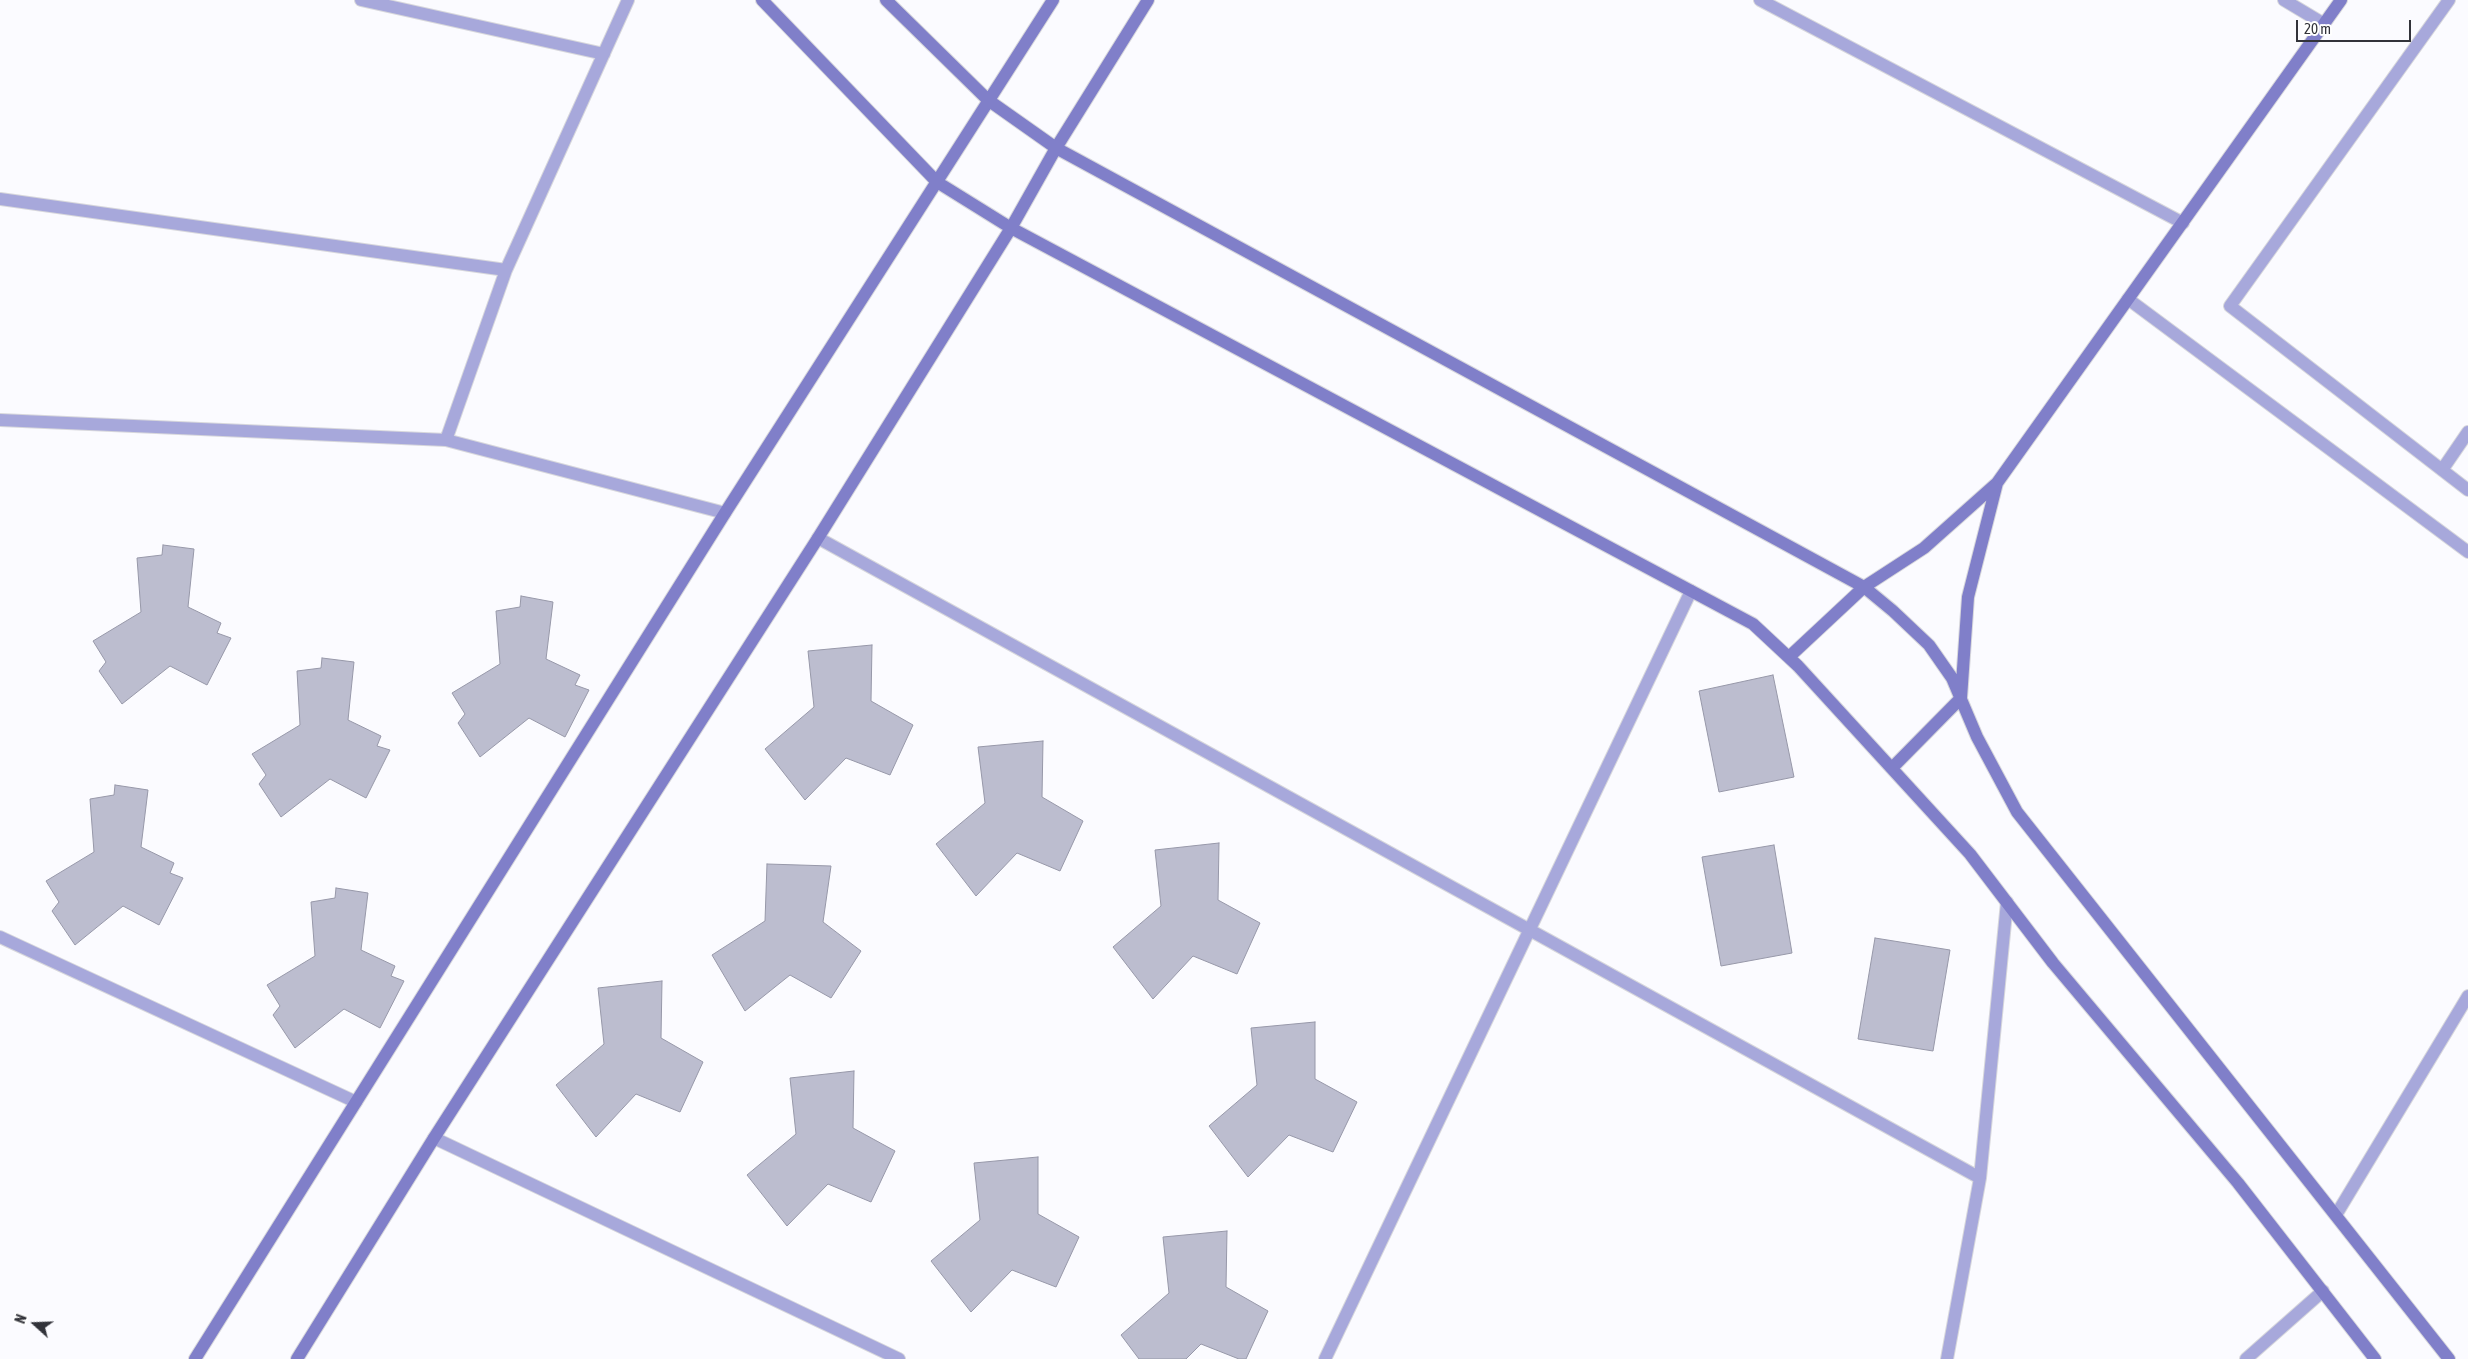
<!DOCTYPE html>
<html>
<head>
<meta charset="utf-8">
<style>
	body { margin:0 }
	#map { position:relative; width:2468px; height:1359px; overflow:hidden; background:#fbfbff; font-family:"Asap Condensed",sans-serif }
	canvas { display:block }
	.north { position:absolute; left:10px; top:1299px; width:50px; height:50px; -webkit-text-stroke:4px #fff; paint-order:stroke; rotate:290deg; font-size:14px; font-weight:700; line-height:20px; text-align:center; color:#32333a }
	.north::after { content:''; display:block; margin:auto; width:18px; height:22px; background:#32333a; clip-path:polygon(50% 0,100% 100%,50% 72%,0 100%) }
	.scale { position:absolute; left:2296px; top:20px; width:115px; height:22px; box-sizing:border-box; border:2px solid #32333a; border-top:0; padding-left:6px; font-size:15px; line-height:18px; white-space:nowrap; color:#32333a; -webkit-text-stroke:4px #fff; paint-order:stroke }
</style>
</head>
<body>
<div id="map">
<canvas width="2468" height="1359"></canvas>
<div class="north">N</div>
<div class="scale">20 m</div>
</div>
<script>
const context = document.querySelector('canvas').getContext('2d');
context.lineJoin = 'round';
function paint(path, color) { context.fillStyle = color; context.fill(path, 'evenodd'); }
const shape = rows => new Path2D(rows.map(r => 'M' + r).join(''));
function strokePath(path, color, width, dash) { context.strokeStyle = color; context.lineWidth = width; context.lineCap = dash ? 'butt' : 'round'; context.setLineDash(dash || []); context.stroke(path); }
const building = shape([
	[163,545,194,549,188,607,221,623,217,633,231,638,207,685,170,666,122,704,99,671,106,662,93,641,141,612,137,558,162,555,163,545],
	[521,596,553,602,546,659,580,675,575,685,589,690,565,737,529,718,480,757,458,723,465,714,452,693,500,664,496,611,520,607,521,596],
	[872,645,871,701,913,725,890,775,846,758,805,800,765,749,814,707,808,651,872,645],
	[322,658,354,662,348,720,381,736,377,746,390,750,366,798,330,779,281,817,259,784,266,775,252,754,300,725,297,671,321,668,322,658],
	[1773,675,1794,777,1719,792,1699,691,1773,675],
	[1043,741,1042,797,1083,821,1060,871,1017,853,976,896,936,844,985,803,978,747,1043,741],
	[115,785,148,790,141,847,174,863,170,873,183,878,159,925,123,906,75,945,52,911,59,902,46,881,94,852,90,799,114,795,115,785],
	[1219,843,1218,900,1260,923,1237,974,1193,956,1153,999,1113,947,1161,906,1155,850,1219,843],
	[1774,845,1792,953,1721,966,1702,857,1774,845],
	[767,864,831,866,823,922,861,951,831,998,790,975,745,1011,712,955,765,921,767,864],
	[336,888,368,893,361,950,395,966,391,976,404,981,380,1028,344,1009,295,1048,273,1015,280,1006,267,985,315,956,311,902,335,898,336,888],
	[1875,938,1950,950,1933,1051,1858,1039,1875,938],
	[662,981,661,1038,703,1062,680,1112,636,1094,596,1137,556,1085,604,1044,598,988,662,981],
	[1315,1022,1315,1079,1357,1102,1333,1152,1289,1135,1248,1177,1209,1126,1257,1085,1251,1028,1315,1022],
	[854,1071,853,1128,895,1151,871,1202,828,1184,787,1226,747,1175,796,1134,790,1078,854,1071],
	[1038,1157,1038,1214,1079,1237,1056,1287,1012,1270,971,1312,931,1261,980,1220,974,1163,1038,1157],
	[1227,1231,1226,1287,1268,1311,1246,1359,1239,1359,1201,1344,1186,1359,1139,1359,1121,1335,1169,1293,1163,1237,1227,1231]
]);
const lane = shape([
	[2449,0,2230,306,2468,490],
	[2442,470,2468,432]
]);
const street = shape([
	[361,0,604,54],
	[1760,0,2183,223],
	[2284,0,2324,24],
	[0,199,506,270],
	[2128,299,2468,552],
	[0,420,446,440,725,513],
	[446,440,506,270,628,0],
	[818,538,1980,1178],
	[0,937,356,1102],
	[434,1138,899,1359],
	[2336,1215,2468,996],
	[1325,1359,1691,591],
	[1947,1359,1980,1178,2007,902],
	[2246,1359,2323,1291]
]);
const secondary = shape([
	[762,0,937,182,1011,228,1753,624,1798,666,1970,854,2053,963,2238,1183,2375,1359],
	[886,0,988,100,1056,148,1864,587,1893,611,1929,645,1952,678,1977,737,2017,812,2449,1359],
	[1789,657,1864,587,1924,548,1997,483,2341,0],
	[1892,768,1961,698,1968,597,1997,483],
	[195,1359,725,513,1053,0],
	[297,1359,434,1138,818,538,1011,228,1056,148,1148,0]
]);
paint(building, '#bcbdcf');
strokePath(building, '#9798a9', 1);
strokePath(lane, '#d7d7dc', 14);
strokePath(street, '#d7d7dc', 14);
strokePath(secondary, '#d7d7dc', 14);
strokePath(lane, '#a7a8db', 12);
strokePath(street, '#a7a8db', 12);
strokePath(secondary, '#807fc9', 12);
</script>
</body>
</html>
